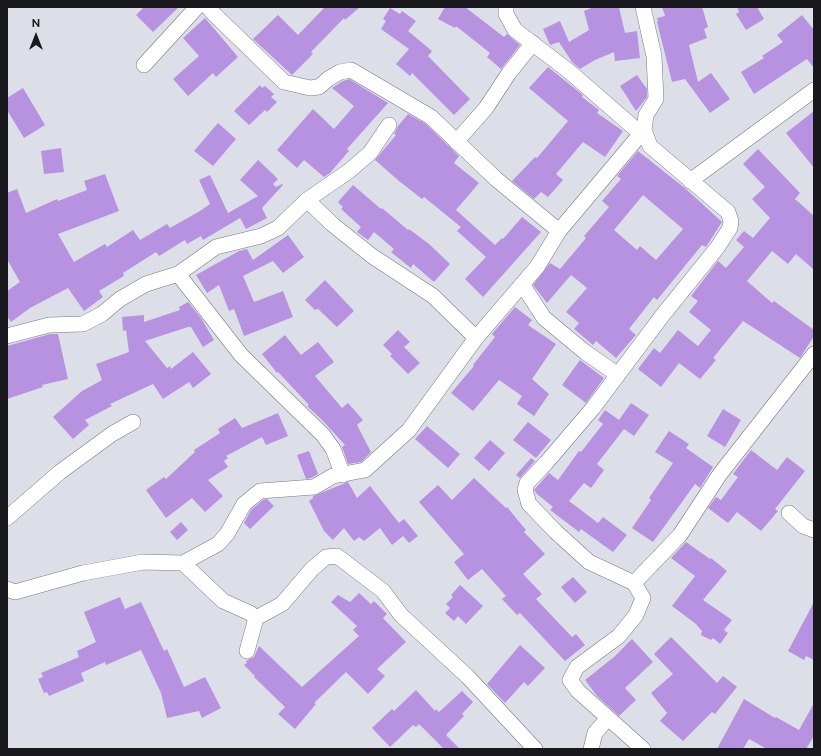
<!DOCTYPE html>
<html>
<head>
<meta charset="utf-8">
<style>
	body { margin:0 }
	#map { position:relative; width:821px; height:756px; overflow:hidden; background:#dcdfe8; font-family:Raleway,sans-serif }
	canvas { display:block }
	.frame { position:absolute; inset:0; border:8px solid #19191d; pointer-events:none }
	.north { position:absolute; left:16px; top:16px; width:40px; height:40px; -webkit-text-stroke:3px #dcdfe8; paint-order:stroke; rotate:0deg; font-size:11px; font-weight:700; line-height:16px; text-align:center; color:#19191d }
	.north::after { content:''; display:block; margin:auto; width:14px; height:18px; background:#19191d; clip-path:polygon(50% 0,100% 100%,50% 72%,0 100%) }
</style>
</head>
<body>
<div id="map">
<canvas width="821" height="756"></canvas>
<div class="frame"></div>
<div class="north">N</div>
</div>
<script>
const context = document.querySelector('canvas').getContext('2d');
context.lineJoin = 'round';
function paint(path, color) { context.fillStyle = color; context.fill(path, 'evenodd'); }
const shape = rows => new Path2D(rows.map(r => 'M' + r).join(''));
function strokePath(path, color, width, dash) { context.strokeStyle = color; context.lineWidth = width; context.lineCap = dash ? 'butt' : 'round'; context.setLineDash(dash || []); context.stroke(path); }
const building = shape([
	[144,7,179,7,153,32,136,15],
	[325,7,360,7,345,20,344,18,311,52,313,54,292,75,253,39,278,15,298,35],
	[445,7,465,7,504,37,507,34,520,45,501,69,487,57,490,53,456,26,455,28,438,19],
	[594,7,619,7,625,33,637,31,640,58,615,61,614,52,595,60,580,69,572,62,559,42,550,45,543,29,560,21,569,42,589,30,584,11],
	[662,7,702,7,708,27,704,29,707,38,689,45,698,82,711,73,730,99,710,113,685,79,672,82,657,22,658,22,657,18,665,16],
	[737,7,757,7,764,19,746,30,736,14,739,12],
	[390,8,400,14,402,11,416,21,408,31,432,51,428,56,470,99,454,115,412,73,410,76,396,64,409,49,381,29,386,21,383,19],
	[802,15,814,30,814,68,807,59,754,94,741,72,764,58,762,56,783,42,777,35],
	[205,18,238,57,216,77,213,73,188,96,173,79,199,56,183,38],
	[548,67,583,95,582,97,599,110,597,113,623,131,605,157,583,142,556,174,563,180,548,197,541,192,534,199,512,181,535,157,537,158,568,121,529,88],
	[637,75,647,89,647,97,636,111,620,86],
	[349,79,388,103,347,149,349,151,330,173,324,177,304,160,297,168,277,150,313,109,334,129,354,106,332,88,343,81],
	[260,85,262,88,265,86,274,94,271,97,277,102,267,112,265,110,249,125,234,111],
	[23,88,45,125,24,138,7,110,7,98],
	[814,111,814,168,786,133],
	[408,114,426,124,459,156,454,163,479,183,456,210,495,245,502,238,503,239,522,217,541,232,483,297,465,279,486,257,457,231,461,227,424,197,422,199,399,181,375,160,396,135,394,134,398,126],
	[218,123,236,139,213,166,194,151],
	[61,148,64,172,44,174,41,151],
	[758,149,800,193,795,199,814,216,814,270,796,254,788,264,772,251,747,281,772,303,774,301,814,330,814,336,800,358,743,321,713,358,716,360,700,379,679,363,661,387,638,369,654,348,660,353,678,330,698,346,711,330,689,312,698,301,691,296,718,261,726,268,744,247,736,240,744,231,753,238,770,218,752,199,765,187,743,164],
	[638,151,686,189,722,222,706,247,702,245,657,300,654,297,629,329,636,335,616,358,596,341,593,345,574,329,579,323,566,312,587,288,571,275,547,303,533,285,550,263,560,269,586,238,584,236,609,207,602,201,621,179,617,176],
	[643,195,683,229,656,260,640,246,637,250,614,230],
	[258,160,278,179,273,184,276,187,282,184,283,185,262,208,267,218,246,229,240,218,203,240,201,236,187,244,185,240,159,256,156,252,123,273,124,276,99,291,103,297,84,311,68,288,30,308,11,322,7,316,7,291,20,282,7,259,7,193,17,189,26,213,57,199,58,201,87,190,84,181,105,174,119,211,58,234,74,262,105,244,107,247,133,230,140,240,167,224,170,228,200,211,210,204,199,180,210,175,228,213,258,196,240,180],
	[353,185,381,209,382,208,408,230,409,229,429,244,450,264,434,282,413,264,411,268,391,252,394,249,374,232,368,240,357,232,361,227,341,209,343,207,338,202],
	[288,235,304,257,283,273,273,261,243,276,254,302,283,291,293,317,244,336,234,309,229,311,219,285,207,293,196,275,239,251,247,249,253,260],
	[325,280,354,311,337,327,318,309,320,308,315,310,305,300],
	[188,302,201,318,214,340,203,347,191,327,188,327,145,341,167,368,170,366,171,369,193,352,211,374,193,388,189,382,163,399,153,384,110,404,112,406,85,420,89,425,73,439,53,417,82,391,102,380,96,364,129,352,126,330,123,331,122,317,144,315,144,322,180,310,179,307],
	[515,307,532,320,528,325,556,344,532,379,549,394,534,416,517,404,522,396,499,380,473,411,451,393,474,366,473,365,495,337,492,334],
	[398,330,410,342,404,347,420,363,408,374,390,356,392,354,383,345],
	[50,334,58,334,68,379,42,385,43,387,7,399,7,346],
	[285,335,301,355,318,342,334,362,315,376,342,408,348,403,363,420,357,425,371,452,361,462,348,464,342,447,345,445,322,420,307,406,309,405,278,372,277,373,262,354],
	[580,360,604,378,586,403,562,385],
	[631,403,649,415,634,436,624,429,597,464,604,470,591,488,584,483,569,501,598,523,603,517,627,535,613,552,581,529,579,532,550,510,553,507,537,494,534,490,549,473,558,480,579,451,581,452,603,424,598,420,605,410,619,420],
	[723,409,741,420,725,447,707,436],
	[278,413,288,436,266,445,262,437,226,456,228,458,224,461,228,467,208,480,223,496,205,512,192,498,166,518,146,490,164,477,166,479,195,452,194,450,220,433,218,429,235,418,242,428],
	[528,422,551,440,536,458,513,440],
	[427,426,460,454,448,468,415,439],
	[669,431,689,444,686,448,713,467,700,488,695,484,653,542,632,528,651,500,649,498,673,463,655,452],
	[490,440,505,453,489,471,474,458],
	[751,450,777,470,787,457,805,471,775,509,778,511,761,531,737,512,728,523,708,508,716,497,721,500,738,477,733,474],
	[309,451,318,474,311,478,306,479,297,455],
	[531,458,535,461,520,478,516,475],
	[474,478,506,508,507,507,526,530,524,532,545,554,523,574,542,594,536,599,572,637,576,634,585,645,565,661,520,613,517,615,502,599,506,596,482,569,468,580,454,562,464,554,419,502,438,485,452,500],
	[348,482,357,498,370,486,399,523,404,519,418,536,409,543,403,536,392,545,380,528,364,541,359,537,354,541,344,528,333,540,324,531,309,501,313,498,313,496],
	[267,499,274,506,250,529,244,523,251,510,263,500],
	[181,522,188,530,177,540,170,532],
	[686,542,710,559,711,558,727,571,703,600,732,620,724,630,728,633,720,644,713,638,711,640,701,635,702,631,696,624,672,606,695,576,671,558],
	[573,577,587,592,575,603,561,587],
	[460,585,483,606,466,624,458,616,454,621,445,613,450,608,446,604,453,597,451,595],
	[359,593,371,604,374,601,387,614,383,618,406,642,377,669,385,676,368,694,346,672,314,703,316,704,295,729,278,714,285,707,254,677,255,676,244,665,247,663,246,661,254,657,259,646,302,687,359,636,353,630,357,626,331,602,338,595,350,602],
	[120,597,125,609,141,602,164,651,167,649,184,687,205,677,221,708,202,718,199,711,167,718,161,693,141,650,106,665,105,662,81,673,84,681,49,696,47,692,44,693,38,679,43,677,41,673,79,657,77,651,96,642,84,612],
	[814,602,814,660,806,656,804,660,788,651],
	[671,637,717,683,723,676,737,687,715,714,712,712,683,741,660,721,667,713,651,693,673,674,654,654],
	[632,639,653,662,625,688,636,700,619,716,597,696,585,680,614,657],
	[520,645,545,668,528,686,524,682,505,703,487,684],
	[416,690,435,711,436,709,439,712,462,691,473,702,462,714,464,716,446,735,460,749,444,749,419,724,416,727,413,725,390,747,372,728,392,709,394,711],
	[744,699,775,718,776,717,799,730,814,703,814,736,806,749,767,749,749,739,743,749,717,749]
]);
const street = shape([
	[208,7,214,14,284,82,310,88,319,87,328,79,340,72,351,70,431,117,496,179,559,231],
	[506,7,506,14,515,30,570,72,640,133],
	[144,65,197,7],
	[456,142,486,108,509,73,533,43],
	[690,181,814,90],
	[307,200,332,224,372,256,433,296,476,338],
	[178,274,241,355,323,435,333,449,343,475],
	[522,284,544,318,585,352,618,375],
	[7,336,49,325,83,324,102,314,120,299,146,284,178,274,216,247,261,236,278,228,307,200,349,171,370,153,389,125],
	[789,513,803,526,814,530],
	[7,518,60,472,112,434,133,422],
	[634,583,680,535,720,474,814,354],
	[7,589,15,592,83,573,143,562,183,563],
	[247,651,256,618],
	[535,749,468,677,401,615,383,591,337,556,326,557,312,569,282,604,256,618,250,613,223,601,183,563,218,544,227,534,244,504,260,491,314,487,333,476,365,470,409,430,476,338,537,267,559,231,644,130],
	[591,749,595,733,608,718],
	[643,749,578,691,570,680,577,667,619,636,636,615,643,598,634,583,589,562,556,532,529,504,525,490,527,483,546,463,593,408,662,316,717,248,730,228,731,221,728,212,650,146,644,130,646,115,656,99,654,56,643,7]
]);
paint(building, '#b792e0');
strokePath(street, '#777981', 16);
strokePath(street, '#fff', 15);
</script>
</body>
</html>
